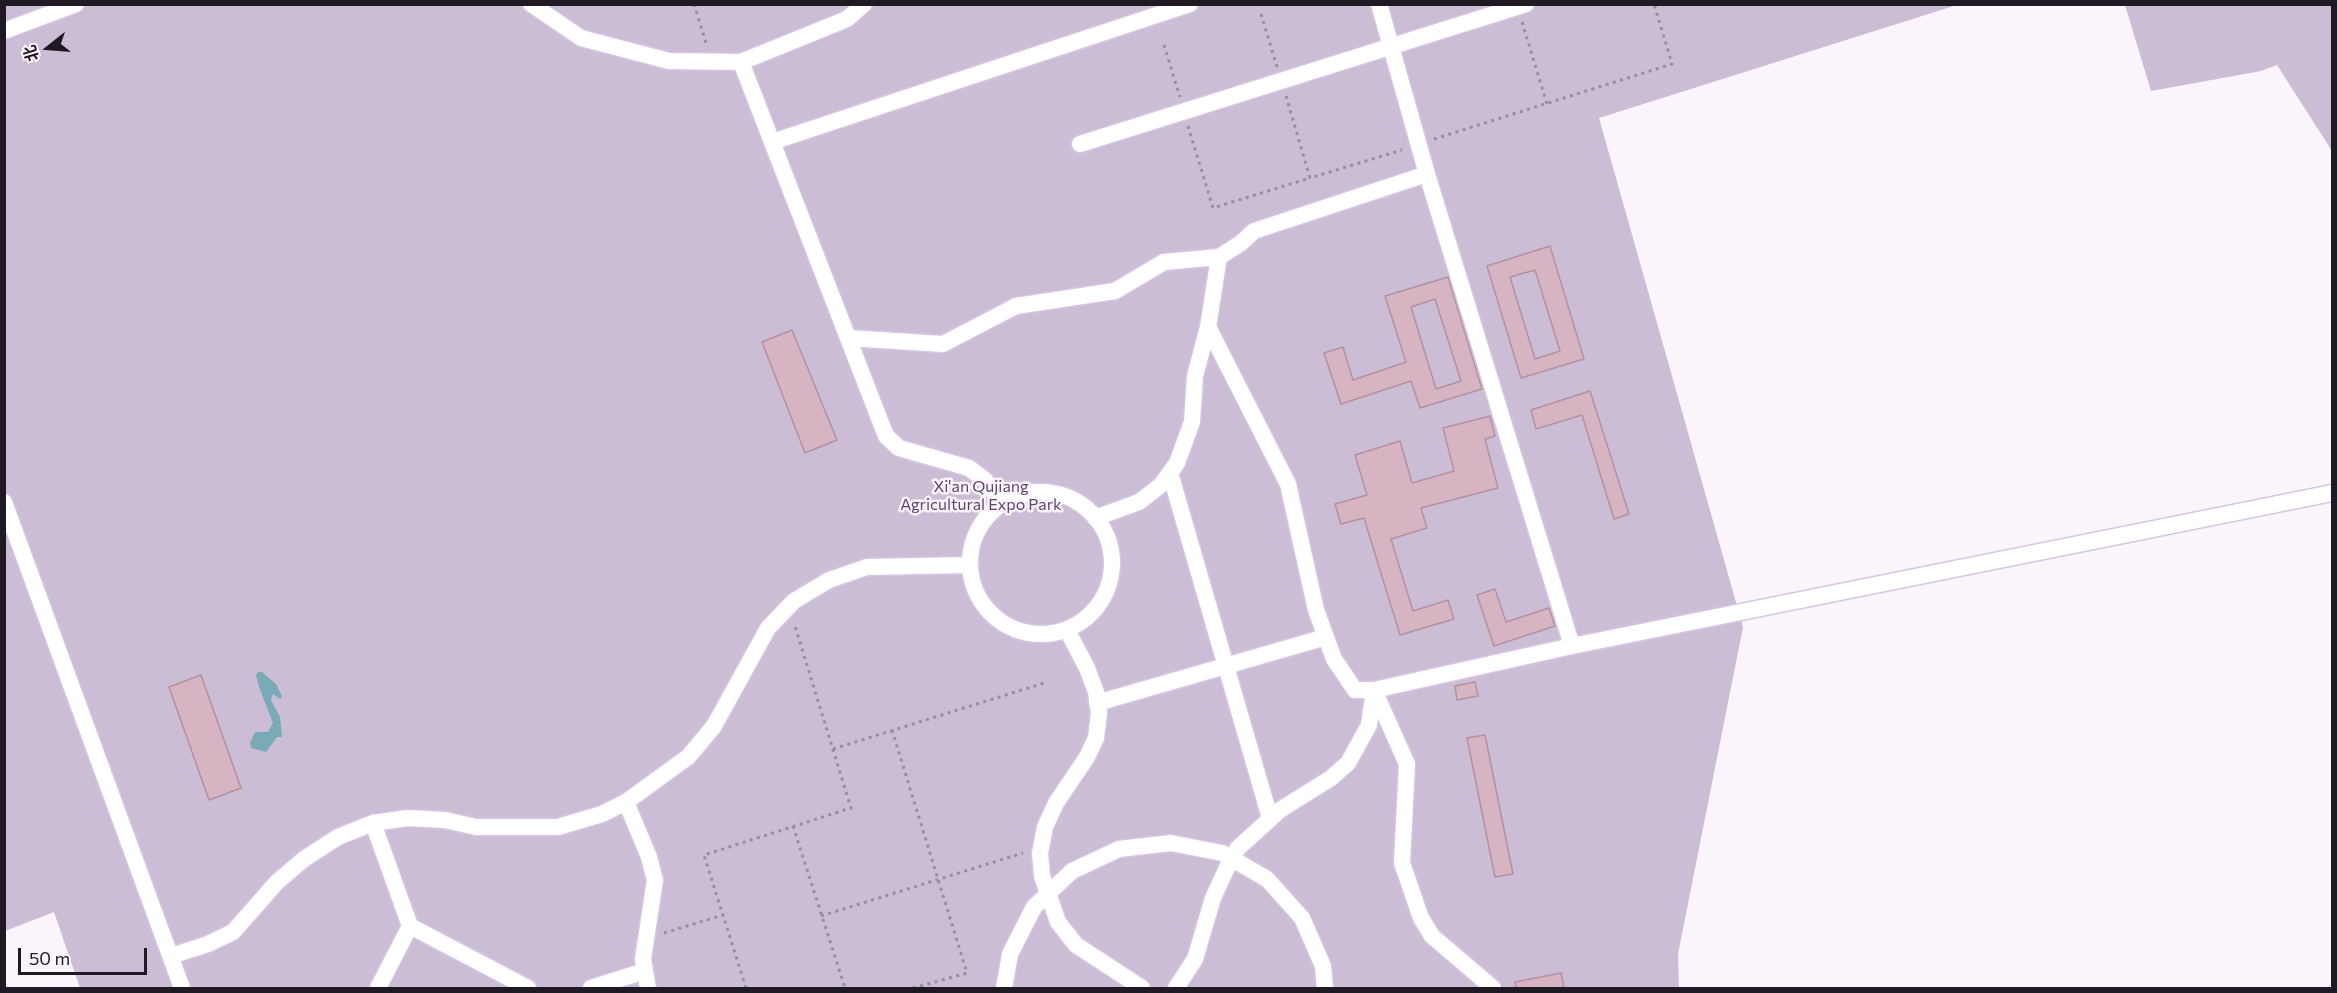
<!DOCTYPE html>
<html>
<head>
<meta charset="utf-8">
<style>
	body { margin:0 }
	#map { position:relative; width:2337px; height:993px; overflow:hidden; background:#f9f5fb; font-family:Commissioner,"Noto Sans SC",sans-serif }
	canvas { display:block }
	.frame { position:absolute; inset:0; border:6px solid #1f1923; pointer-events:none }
	.north { position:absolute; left:18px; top:18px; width:60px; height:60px; -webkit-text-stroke:4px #f9f5fb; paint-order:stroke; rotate:253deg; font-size:16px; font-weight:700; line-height:24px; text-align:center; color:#1f1923 }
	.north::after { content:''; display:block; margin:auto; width:21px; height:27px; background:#1f1923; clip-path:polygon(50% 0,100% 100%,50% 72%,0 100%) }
	.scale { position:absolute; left:18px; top:948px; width:129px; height:27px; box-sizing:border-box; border:3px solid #1f1923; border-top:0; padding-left:8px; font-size:18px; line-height:21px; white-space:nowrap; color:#1f1923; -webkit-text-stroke:4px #f9f5fb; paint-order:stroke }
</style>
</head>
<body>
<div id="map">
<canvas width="2337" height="993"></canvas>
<div class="frame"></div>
<div class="north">北</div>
<div class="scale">50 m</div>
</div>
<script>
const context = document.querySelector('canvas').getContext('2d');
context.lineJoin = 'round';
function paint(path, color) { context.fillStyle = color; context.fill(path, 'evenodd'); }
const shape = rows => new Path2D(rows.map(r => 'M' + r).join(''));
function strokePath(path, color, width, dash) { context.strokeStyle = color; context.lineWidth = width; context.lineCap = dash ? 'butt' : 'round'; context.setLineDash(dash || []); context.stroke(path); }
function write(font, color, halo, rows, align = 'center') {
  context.font = font + ' Commissioner,sans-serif'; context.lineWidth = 5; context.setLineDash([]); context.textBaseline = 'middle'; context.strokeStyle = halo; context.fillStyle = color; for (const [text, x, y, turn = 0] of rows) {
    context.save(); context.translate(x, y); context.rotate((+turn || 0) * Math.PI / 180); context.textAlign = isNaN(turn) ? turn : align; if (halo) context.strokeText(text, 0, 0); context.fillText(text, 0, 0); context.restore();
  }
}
const green = shape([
	[5,5,1957,5,1599,118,1743,627,1678,954,1679,988,80,988,54,912,5,931],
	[2125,5,2332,5,2332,151,2277,65,2261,71,2151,91]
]);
const water = shape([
	[258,672,262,672,276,684,282,696,280,699,273,694,271,700,280,717,282,737,277,737,266,752,251,748,250,743,255,732,268,732,273,723,259,687,256,675]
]);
const building = shape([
	[1550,246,1584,359,1521,378,1487,266,1550,246],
	[1535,270,1560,351,1535,359,1510,277,1535,270],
	[1448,277,1482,389,1420,408,1411,381,1341,404,1324,353,1343,347,1353,380,1406,362,1385,296,1448,277],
	[1435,299,1461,381,1436,389,1411,307,1435,299],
	[792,330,837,440,805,453,762,342,792,330],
	[1590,391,1629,514,1614,519,1582,415,1536,429,1531,410,1590,391],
	[1490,416,1495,436,1485,439,1498,488,1421,508,1427,528,1391,539,1413,611,1448,600,1454,619,1400,635,1364,518,1341,524,1335,504,1367,495,1355,455,1400,441,1412,483,1454,471,1443,428,1490,416],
	[1495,589,1506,622,1549,608,1555,626,1494,646,1477,595,1495,589],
	[201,675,241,788,209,800,169,687,201,675],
	[1475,682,1478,696,1457,700,1455,686,1475,682],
	[1485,735,1513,874,1495,877,1467,738,1485,735],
	[1561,973,1564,988,1516,988,1515,982,1561,973]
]);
const path = shape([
	[694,4,707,46],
	[971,4,974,4],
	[1261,14,1277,67],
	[1522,22,1547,104],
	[1164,45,1180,97],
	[1286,96,1310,178,1402,150],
	[1188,126,1213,208,1310,178],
	[1434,139,1672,64,1654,4],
	[892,730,967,973,913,988],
	[833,749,1044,683],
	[793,826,845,988],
	[821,916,1023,853],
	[664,933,723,915],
	[746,988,704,855,851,808,794,623]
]);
const minor = shape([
	[531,4,581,38,669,61,741,62,847,19,864,4],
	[1379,4,1427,174,1572,646],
	[4,31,76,4],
	[741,62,886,436,899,448,969,468,985,480,996,495,998,506],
	[772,142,1190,4],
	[1080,144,1526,4],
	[1219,257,1241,243,1254,231,1427,174],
	[848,338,943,344,1016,306,1115,291,1164,262,1219,257,1208,327,1288,484,1316,610,1334,659,1355,690,1374,690,1407,764,1402,863,1421,918,1432,936,1493,988],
	[1170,473,1270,818],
	'970 563a71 71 0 1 1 142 0a71 71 0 1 1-142 0Z',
	[4,502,182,988],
	[1095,518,1139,502,1161,485,1177,463,1192,422,1195,376,1208,327],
	[1067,630,1087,668,1096,692,1099,713,1096,738,1087,757,1056,803,1045,827,1040,853,1042,876,1058,922,1076,945,1142,988],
	[1097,703,1326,637],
	[373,823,410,926],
	[171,956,208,944,233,932,277,882,304,859,338,837,373,823,407,818,445,820,476,827,558,827,602,814,626,802],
	[378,988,410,926,528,988],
	[591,988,645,971],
	[648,988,643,959,655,880,649,857,626,802,688,757,714,726,768,628,794,601,829,580,867,567,970,565],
	[1004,988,1010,954,1034,907,1072,871,1119,849,1171,843,1222,853,1267,879,1302,918,1323,966,1325,988],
	[1176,988,1195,959,1213,898,1231,859,1238,848,1280,810,1331,778,1348,763,1369,725,1374,690,1572,646,2332,493]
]);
const parkNames = [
	["Xi'an Qujiang",981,487],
	["Agricultural Expo Park",981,505]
];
paint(green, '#cbbdd5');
paint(water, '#7baab7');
paint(building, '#d6b4c2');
strokePath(building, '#b392a0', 1.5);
strokePath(minor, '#d7c6e3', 19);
strokePath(path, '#969199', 3, [3, 4.5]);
strokePath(minor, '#fff', 16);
write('16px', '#614373', '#f9f5fb', parkNames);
</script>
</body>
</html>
